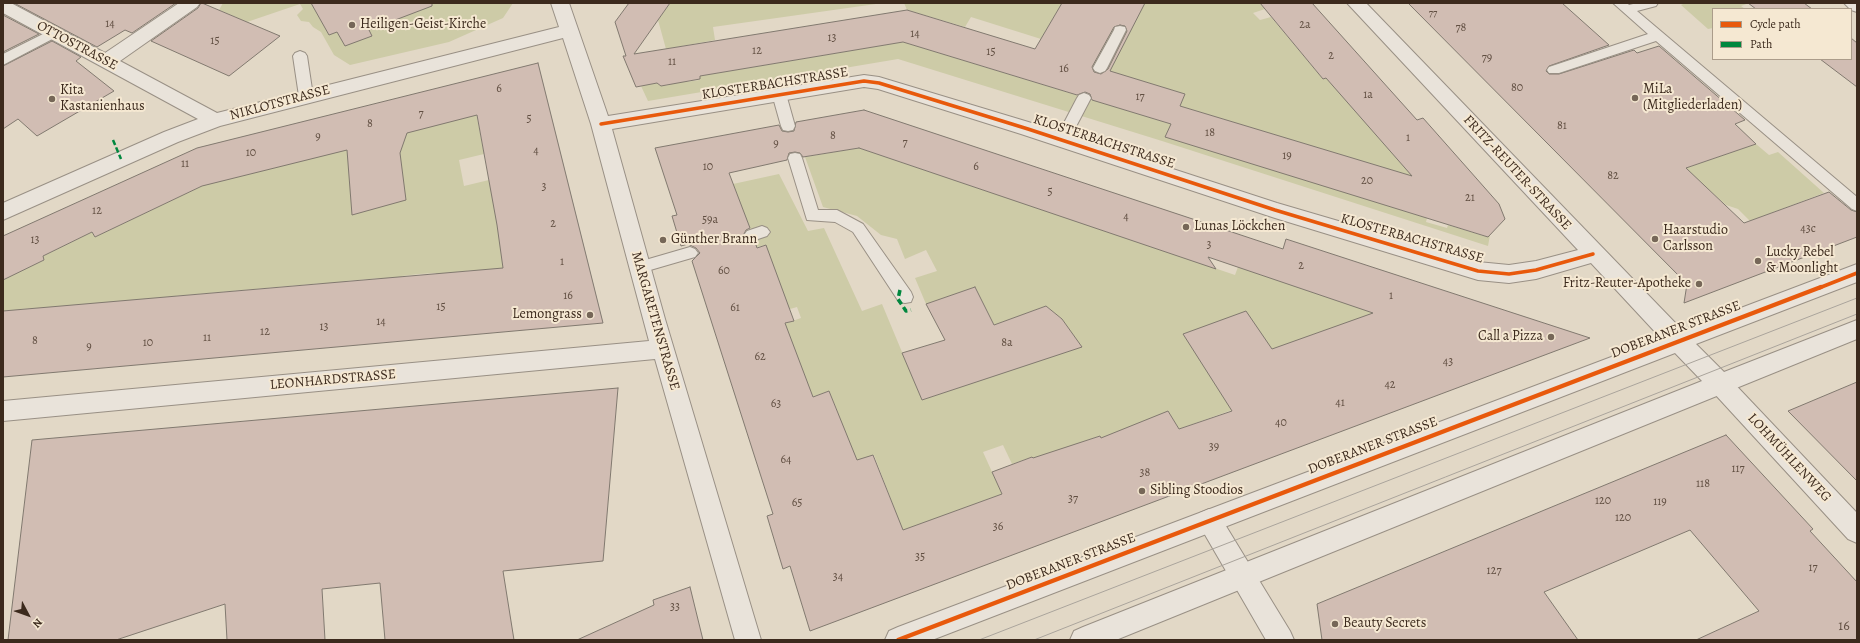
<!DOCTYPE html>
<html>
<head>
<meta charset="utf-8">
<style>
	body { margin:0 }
	#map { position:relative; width:1860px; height:643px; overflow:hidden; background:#e2d8c6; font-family:Alegreya,serif }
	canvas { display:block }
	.frame { position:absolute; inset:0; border:4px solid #3c2a1d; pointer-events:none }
	.legend { position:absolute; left:1712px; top:8px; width:140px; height:52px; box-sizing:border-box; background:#f5e8d2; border:1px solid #ab9c8a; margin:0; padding:5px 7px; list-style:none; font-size:12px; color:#3c2a1d }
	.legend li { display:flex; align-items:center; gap:8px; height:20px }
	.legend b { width:20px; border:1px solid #ab9c8a }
	.north { position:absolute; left:8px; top:595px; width:40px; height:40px; -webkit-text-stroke:3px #f5e8d2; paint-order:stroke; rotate:131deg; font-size:11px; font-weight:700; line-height:16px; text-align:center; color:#3c2a1d }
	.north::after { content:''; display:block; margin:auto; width:14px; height:18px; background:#3c2a1d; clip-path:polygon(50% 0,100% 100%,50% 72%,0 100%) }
</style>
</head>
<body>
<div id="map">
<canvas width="1860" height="643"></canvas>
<div class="frame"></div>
<ul class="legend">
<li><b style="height:5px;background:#e8590c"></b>Cycle path</li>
<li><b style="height:5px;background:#00873e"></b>Path</li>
</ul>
<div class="north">N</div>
</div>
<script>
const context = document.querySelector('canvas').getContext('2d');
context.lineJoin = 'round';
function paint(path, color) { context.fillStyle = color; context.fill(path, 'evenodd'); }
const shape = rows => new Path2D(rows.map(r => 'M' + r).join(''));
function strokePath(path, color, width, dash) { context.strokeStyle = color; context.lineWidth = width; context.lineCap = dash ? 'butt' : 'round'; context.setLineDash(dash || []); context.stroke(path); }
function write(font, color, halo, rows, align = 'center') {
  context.font = font + ' Alegreya,serif'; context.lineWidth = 4; context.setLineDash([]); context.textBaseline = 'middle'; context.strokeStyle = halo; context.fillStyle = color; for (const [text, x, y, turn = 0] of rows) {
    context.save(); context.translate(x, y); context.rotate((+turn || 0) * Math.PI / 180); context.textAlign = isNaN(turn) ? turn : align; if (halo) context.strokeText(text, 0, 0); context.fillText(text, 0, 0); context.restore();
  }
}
const green = shape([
	[223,3,513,3,503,18,449,42,350,65,334,55,321,32,313,27,309,22,301,21,297,15,303,9,300,4,247,22,219,10],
	[670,3,883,3,713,27,715,40,666,49,658,20],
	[904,3,1062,3,1041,39,971,17,965,27,907,10],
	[1145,3,1260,3,1265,9,1253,13,1260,20,1271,17,1323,79,1326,78,1434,169,1411,176,1180,106,1185,94,1055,55],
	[1685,3,1749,3,1741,6,1745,9,1713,9,1713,28,1708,29,1681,5],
	[903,42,1171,124,1166,137,1427,218,1426,222,1447,228,1448,225,1484,236,1490,235,1488,246,1162,141,898,59,648,101,641,86,657,83,661,86,670,85,672,81,684,79,685,82,700,80,700,76],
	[476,112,484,154,459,160,464,186,489,180,507,266,468,316,475,270,457,272,453,296,431,297,436,273,419,274,402,276,396,300,375,302,381,278,346,281,340,305,324,283,289,286,176,296,167,321,40,308,21,309,9,332,3,332,3,275,21,271,44,260,43,256,92,232,95,237,200,187,200,186,272,168],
	[1756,144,1769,155,1778,152,1824,193,1750,221,1738,209,1726,205,1699,181,1665,160,1689,167],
	[859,148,1235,275,1238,267,1404,323,1320,332,1311,335,1232,410,1179,429,1168,411,1110,455,1100,436,1085,441,1043,479,1032,457,1012,464,1003,445,983,452,1002,494,885,537,895,510,874,455,841,466,837,410,829,391,812,397,784,324,801,318,797,307,766,316,766,245,757,247,733,184,779,174,808,231,824,228,862,311,882,304,922,400,1081,346,1062,319,1046,306,994,325,975,287,926,304,915,278,937,271,926,250,905,259,897,239,881,235,857,216,823,207,805,157]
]);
const building = shape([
	[14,3,176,3,132,33,125,30,97,47,14,3],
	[201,3,202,3,280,36,229,76,151,41,198,8,201,3],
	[311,3,432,3,432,6,369,30,372,36,345,46,337,32,329,35,311,3],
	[629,3,670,3,634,54,907,10,1035,49,1062,3,1145,3,1110,71,1185,94,1180,106,1412,176,1326,78,1323,79,1260,3,1312,3,1417,120,1423,118,1469,170,1499,204,1505,219,1488,237,1165,137,1171,124,1092,100,1090,94,1085,92,1077,95,903,42,700,76,700,79,661,86,657,83,636,87,623,56,626,56,615,22,629,3],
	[1120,25,1125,26,1127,31,1108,69,1101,74,1094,72,1092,67,1114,27,1120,25],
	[1408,3,1562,3,1609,45,1549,66,1546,71,1549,74,1559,74,1634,50,1637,53,1659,46,1745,120,1735,124,1756,144,1686,168,1744,223,1829,192,1851,210,1857,212,1857,237,1684,303,1687,284,1408,3],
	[1748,3,1804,3,1812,9,1756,9,1748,3],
	[3,15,39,34,3,52,3,15],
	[1851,38,1857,43,1857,87,1820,59,1851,59,1851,38],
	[52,41,81,57,76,61,114,91,37,136,18,119,3,129,3,66,52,41],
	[538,63,603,323,3,377,3,311,503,268,497,225,477,115,407,133,400,153,406,200,352,215,347,150,202,186,95,237,92,232,43,256,44,260,3,280,3,236,197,148,538,63],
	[864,110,1283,249,1286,239,1590,338,810,631,790,566,783,569,767,516,773,514,692,261,700,253,696,248,688,244,681,246,672,216,677,215,655,148,779,125,782,131,788,132,794,131,796,122,864,110],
	[859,148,1216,269,1208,257,1373,313,1272,349,1246,311,1183,334,1232,411,1179,429,1168,411,1101,438,1100,436,1033,458,1032,457,992,472,1002,494,903,530,873,455,857,460,829,391,813,397,785,323,794,321,766,245,757,248,755,242,746,240,743,236,746,230,750,228,729,173,787,160,789,153,795,152,800,153,803,157,859,148],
	[975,287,994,325,1046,306,1062,319,1082,347,922,400,902,353,945,340,926,304,975,287],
	[1857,382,1857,481,1788,411,1857,382],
	[618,388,603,561,503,571,514,640,385,640,380,583,322,589,325,640,227,640,225,604,116,640,8,640,32,440,618,388],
	[1726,435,1813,529,1810,531,1857,582,1857,640,1696,640,1759,611,1690,530,1544,592,1578,640,1322,640,1317,604,1726,435],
	[690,587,703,640,577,640,654,605,653,600,690,587]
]);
const service = shape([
	[1613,3,1627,3,1629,5,1637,3,1658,3,1656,6,1637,11,1857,197,1857,211,1852,209,1656,41,1559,73,1549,73,1547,70,1549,67,1648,34,1613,3],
	[1120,26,1125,27,1126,30,1107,68,1105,71,1100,73,1095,71,1093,68,1114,30,1115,27,1120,26],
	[53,29,58,30,59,33,58,36,3,65,3,54,53,29],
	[300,51,305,53,307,56,313,96,311,99,306,101,301,99,299,96,293,56,295,53,300,51],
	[779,89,784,91,786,94,795,126,793,130,788,131,783,130,781,126,772,94,774,91,779,89],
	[1084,93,1089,95,1091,98,1069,140,1067,144,1062,145,1057,144,1055,140,1077,98,1079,95,1084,93],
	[795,153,800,154,802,158,818,210,837,210,863,224,911,292,913,297,911,302,905,303,899,302,853,232,835,222,807,220,788,158,790,154,795,153],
	[762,226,767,228,770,232,767,236,752,241,747,239,744,235,747,231,762,226],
	[690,247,695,249,698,253,695,257,640,273,635,271,632,267,635,263,690,247]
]);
const minor = shape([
	[3,3,11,3,105,53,179,3,200,3,197,7,120,61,217,113,559,27,551,3,569,3,608,116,864,75,879,77,1035,124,1277,203,1478,262,1509,265,1536,261,1578,250,1347,3,1366,3,1686,334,1689,341,1686,348,1678,350,1670,348,1591,263,1536,279,1509,283,1478,280,1275,218,1021,134,878,89,864,87,612,129,665,319,761,640,735,640,655,359,3,421,3,401,649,341,591,124,563,38,220,126,178,142,3,220,3,203,164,132,198,119,3,13,3,3],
	[1844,3,1857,3,1857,12,1851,10,1844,3],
	[1720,374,1728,377,1857,513,1857,543,1848,539,1712,391,1709,384,1712,377,1720,374],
	[1209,509,1218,513,1290,631,1294,640,1266,640,1197,521,1200,513,1209,509]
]);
const tertiary = shape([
	[1857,264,1857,282,1696,344,1724,372,1857,320,1857,339,1116,640,1070,640,1074,631,1083,627,1702,381,1675,353,932,640,885,640,889,631,898,627,1857,264]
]);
const tram = shape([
	[979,640,1857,298],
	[1034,640,1857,314]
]);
const quietFar1 = shape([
	[113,140,121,159]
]);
const quiet = shape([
	[900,290,898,299,906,311,911,310]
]);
const cyclewayFar1 = shape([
	[601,124,864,81,879,83,1028,129,1275,210,1478,271,1509,274,1536,270,1593,254],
	[1819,288,1857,273]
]);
const cycleway = shape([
	[898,640,1821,287]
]);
const markers = [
	[352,25,4,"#766758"],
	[1635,98,4,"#766758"],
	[52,99,4,"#766758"],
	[1186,227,4,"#766758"],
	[1655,239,4,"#766758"],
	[663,240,4,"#766758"],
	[1758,261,4,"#766758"],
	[1699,284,4,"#766758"],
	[590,315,4,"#766758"],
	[1551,337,4,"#766758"],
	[1142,491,4,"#766758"],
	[1335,624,4,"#766758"]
];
const farNumbernames = [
	["77",1433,14]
];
const numberNames = [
	["14",110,24],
	["2a",1305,25],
	["78",1461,28],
	["14",915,34],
	["13",832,38],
	["15",215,41],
	["12",757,51],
	["15",991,52],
	["2",1331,56],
	["79",1487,58],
	["11",672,62],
	["16",1064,69],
	["80",1517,88],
	["6",499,89],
	["1a",1368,95],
	["17",1140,97],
	["7",421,114],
	["5",529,119],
	["8",370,124],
	["81",1562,126],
	["18",1210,133],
	["8",833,136],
	["9",318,137],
	["1",1408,138],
	["7",905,143],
	["9",776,144],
	["4",536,151],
	["10",251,153],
	["19",1287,156],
	["11",185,164],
	["10",708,167],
	["6",976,167],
	["82",1613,176],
	["20",1367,181],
	["3",544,187],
	["5",1050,192],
	["21",1470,198],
	["12",97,211],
	["4",1126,217],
	["59a",710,220],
	["2",553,224],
	["43c",1808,229],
	["13",35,240],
	["3",1209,245],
	["1",562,262],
	["2",1301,266],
	["60",724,271],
	["16",568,296],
	["1",1391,296],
	["15",441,307],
	["61",735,308],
	["14",381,322],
	["13",324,327],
	["12",265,332],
	["11",207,338],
	["8",35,341],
	["10",148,343],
	["8a",1007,343],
	["9",89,347],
	["62",760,357],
	["43",1448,362],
	["42",1390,385],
	["41",1340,403],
	["63",776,404],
	["40",1281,423],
	["39",1214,447],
	["64",786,460],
	["117",1738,469],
	["38",1145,473],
	["118",1703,484],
	["37",1073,499],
	["120",1603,501],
	["119",1660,502],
	["65",797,503],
	["120",1623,518],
	["36",998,527],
	["35",920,557],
	["17",1813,568],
	["127",1494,571],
	["34",838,577],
	["33",675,607]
];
const poiNames = [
	["Heiligen-Geist-Kirche",360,25],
	["MiLa",1643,90],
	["(Mitgliederladen)",1643,106],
	["Kita",60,91],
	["Kastanienhaus",60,107],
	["Lunas Löckchen",1194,227],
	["Haarstudio",1663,231],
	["Carlsson",1663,247],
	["Günther Brann",671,240],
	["Lucky Rebel",1766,253],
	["& Moonlight",1766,269],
	["Fritz-Reuter-Apotheke",1691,284,"right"],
	["Lemongrass",582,315,"right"],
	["Call a Pizza",1543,337,"right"],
	["Sibling Stoodios",1150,491],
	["Beauty Secrets",1343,624]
];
const streetNames = [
	["OTTOSTRASSE",77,46,28],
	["KLOSTERBACHSTRASSE",775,84,-9],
	["NIKLOTSTRASSE",280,103,-15],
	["KLOSTERBACHSTRASSE",1104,142,18],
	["FRITZ-REUTER-STRASSE",1517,173,47],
	["KLOSTERBACHSTRASSE",1412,239,16],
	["MARGARETENSTRASSE",655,321,74],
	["DOBERANER STRASSE",1676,330,-21],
	["LEONHARDSTRASSE",333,380,-5],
	["DOBERANER STRASSE",1373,446,-21],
	["LOHMÜHLENWEG",1789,458,47],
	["DOBERANER STRASSE",1071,562,-21]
];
const nearNumbernames = [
	["16",1844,627]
];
paint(green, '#cdcba7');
paint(building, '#d1bdb3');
strokePath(building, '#81796f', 1);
strokePath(service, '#999085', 2);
strokePath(minor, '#999085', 2);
strokePath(tertiary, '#999085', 2);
paint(service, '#e9e3da');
paint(minor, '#e9e3da');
paint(tertiary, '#e9e3da');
strokePath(tram, '#aaa49c', 1);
strokePath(quietFar1, '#00873e', 2.5, [5.5, 2.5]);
strokePath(quiet, '#00873e', 3.5, [6, 3.5]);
strokePath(cyclewayFar1, '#e8590c', 3.5);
strokePath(cycleway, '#e8590c', 4.5);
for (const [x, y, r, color] of markers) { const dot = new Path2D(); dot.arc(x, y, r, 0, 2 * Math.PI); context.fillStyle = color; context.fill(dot); strokePath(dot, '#f5e8d2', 1.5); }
write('10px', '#614f42', null, farNumbernames);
write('12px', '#614f42', null, numberNames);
write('14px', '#3c2a1d', '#f5e8d2', poiNames, 'left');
write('14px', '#3c2a1d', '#f5e8d2', streetNames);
write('14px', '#614f42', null, nearNumbernames);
</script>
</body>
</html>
